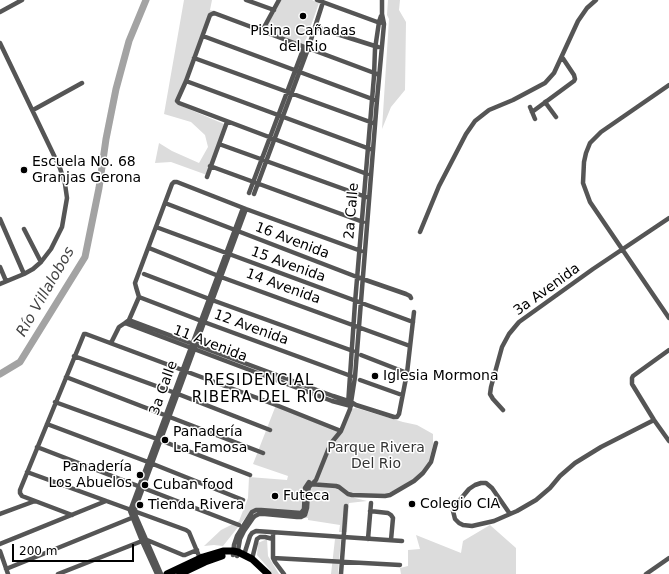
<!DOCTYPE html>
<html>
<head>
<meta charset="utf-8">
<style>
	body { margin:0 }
	#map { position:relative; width:669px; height:574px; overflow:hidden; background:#fff; font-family:"DejaVu Sans",sans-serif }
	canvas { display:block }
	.scale { position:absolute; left:12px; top:544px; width:122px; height:18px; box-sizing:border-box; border:2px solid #000; border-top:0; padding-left:5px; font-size:12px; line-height:14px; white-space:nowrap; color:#000; -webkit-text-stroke:3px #fff; paint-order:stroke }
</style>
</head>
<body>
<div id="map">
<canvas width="669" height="574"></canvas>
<div class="scale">200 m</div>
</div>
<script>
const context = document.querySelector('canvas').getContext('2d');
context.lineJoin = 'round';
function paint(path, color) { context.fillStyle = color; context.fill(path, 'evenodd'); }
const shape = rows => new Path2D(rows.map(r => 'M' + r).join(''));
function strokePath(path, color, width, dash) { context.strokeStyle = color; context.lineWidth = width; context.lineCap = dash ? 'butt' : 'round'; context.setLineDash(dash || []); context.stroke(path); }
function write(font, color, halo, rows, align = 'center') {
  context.font = font + ' "DejaVu Sans",sans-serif'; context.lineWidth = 3; context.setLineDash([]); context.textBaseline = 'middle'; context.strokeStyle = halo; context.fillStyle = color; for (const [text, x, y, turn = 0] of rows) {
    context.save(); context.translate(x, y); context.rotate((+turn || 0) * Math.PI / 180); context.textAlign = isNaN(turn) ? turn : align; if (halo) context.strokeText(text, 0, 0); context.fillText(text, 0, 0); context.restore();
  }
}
const green = shape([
	[184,0,212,0,210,10,214,11,177,104,224,124,207,175,171,162,155,163,159,143,172,151,199,163,208,147,205,135,191,122,164,114],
	[279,0,312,0,319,3,304,45,265,29],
	[388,0,400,0,399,10,406,22,405,90,391,107,382,129,389,19,387,15],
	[276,405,341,432,350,409,356,408,403,422,417,425,433,434,433,445,427,468,414,481,382,496,347,493,355,498,367,501,349,503,347,532,339,532,340,525,308,520,308,518,250,512,223,546,214,545,204,546,221,530,239,521,248,498,249,477,287,480,288,476,253,464],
	[490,525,516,548,516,574,401,574,400,568,408,566,408,550,420,549,416,535,461,553,463,541],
	[341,538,338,574,331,574,335,539],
	[267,539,268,556,279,574,272,574,270,570,257,555,258,543]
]);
const river = shape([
	[0,374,20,362,85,257,99,188,106,139,116,89,129,41,146,0]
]);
const street = shape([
	[246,0,274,10],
	[317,0,380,23],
	[0,12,22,0],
	[315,27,378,47],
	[262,31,279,0],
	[203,36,375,100],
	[0,43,60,168,65,184,67,198,62,227,51,249,41,262,33,269,24,274,0,284],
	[194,58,373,123],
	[186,81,370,149],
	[669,85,601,132,590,143,586,153,584,162,583,183,590,202,669,318],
	[545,102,556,117],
	[530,107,535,119],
	[33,110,82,83],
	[532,112,574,81,575,79,574,75,562,57],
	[219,144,366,197],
	[210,166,363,222],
	[367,174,179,103,177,101,186,81,210,15,214,13,377,74],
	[207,177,227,122],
	[249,193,304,47],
	[254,194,308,49,323,2],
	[165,203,357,277,406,294,410,296,411,298],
	[0,219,24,274],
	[156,227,413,322],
	[24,229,41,262],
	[420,232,439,186,466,134,475,121,489,110,513,100,545,83,554,73,578,21,587,8,596,0],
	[149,248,221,277,410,346],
	[0,267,6,281],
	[144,274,212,300,353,351],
	[139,297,204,322,351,376],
	[129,320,333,396,351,402,356,405,394,417,397,417,399,414,407,373,414,312],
	[125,323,332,401,351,406],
	[111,343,119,327,125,323,129,320,139,297,136,287,135,283,172,184,174,182,177,182,246,209,361,251],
	[669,350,633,376,632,378,632,384,654,420,669,441],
	[361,355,407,373],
	[74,356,178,394,270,430],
	[66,377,263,453],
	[360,380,402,395],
	[55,402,157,439,250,475],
	[348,405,355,303,374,76,375,49,379,22,381,16],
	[503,410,493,399,490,394,491,387,502,347,509,334,519,322,593,269,669,218],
	[47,424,148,462,243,500],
	[37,447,239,525],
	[27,472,186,530,189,532,199,556],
	[309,484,336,486,339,487,348,494,352,495,385,496,390,495,414,481,423,473,431,462,436,443],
	[370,511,388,513,391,515,393,518,391,540],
	[301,513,304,509,305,488,309,482],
	[0,514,35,501],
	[510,514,492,488,486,483,481,483,475,485,469,489,454,507,453,511,455,519,459,523,463,525,472,526,494,521,510,514,517,511,536,500,550,488,560,476,575,463,601,447,654,420],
	[72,515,22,496,20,493,20,490,84,334,86,334,276,405,341,431],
	[273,533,273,558,275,562,284,574],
	[368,539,371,503],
	[0,544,106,501],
	[0,551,8,574],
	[233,555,234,545,237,536,252,512,256,510,261,510,301,513],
	[244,555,250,536,252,533,256,531,402,541],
	[237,556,240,539,244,531,253,518,255,516,259,514,265,514,297,517,301,517,305,515,307,508,308,491,309,487,316,480,328,450,332,442,341,431,350,409,355,377,377,100,384,24,382,14,382,0],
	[273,558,400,565],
	[252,559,257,539,260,537,265,537,273,539],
	[6,569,134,517],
	[58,574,142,541,147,540,183,555,185,555,197,550],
	[157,574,142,541,130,511,243,208],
	[161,574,134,512,246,209],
	[341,574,346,506],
	[646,574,669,558]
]);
const primary = shape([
	[167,574,203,557,223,551,233,551,238,552,252,559,268,574],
	[180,574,205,562,222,556]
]);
const markers = [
	[303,16,4,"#000"],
	[24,170,4,"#000"],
	[375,376,4,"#000"],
	[165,440,4,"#000"],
	[140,475,4,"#000"],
	[145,485,4,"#000"],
	[275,496,4,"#000"],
	[412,504,4,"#000"],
	[140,505,4,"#000"]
];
const poiNames = [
	["Pisina Cañadas",303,31,"center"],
	["del Rio",303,47,"center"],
	["Escuela No. 68",32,162],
	["Granjas Gerona",32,178],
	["Iglesia Mormona",383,376],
	["Panadería",173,432],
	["La Famosa",173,448],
	["Panadería",132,467,"right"],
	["Los Abuelos",132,483,"right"],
	["Cuban food",153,485],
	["Futeca",283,496],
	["Colegio CIA",420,504],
	["Tienda Rivera",148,505]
];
const streetNames = [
	["2a Calle",352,211,-85],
	["16 Avenida",292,241,21],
	["15 Avenida",288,265,20],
	["14 Avenida",283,287,20],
	["3a Avenida",547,290,-36],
	["12 Avenida",251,328,20],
	["11 Avenida",210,344,21],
	["3a Calle",164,388,-70]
];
const parkNames = [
	["Parque Rivera",376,448],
	["Del Rio",376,464]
];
const waterNames = [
	["Río Villalobos",46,292,-60]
];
const neighbourhoodNames = [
	["RESIDENCIAL",259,381],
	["RIBERA DEL RIO",259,398]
];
paint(green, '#dcdcdc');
strokePath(river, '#a3a3a3', 7);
strokePath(street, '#555', 4.5);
strokePath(primary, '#000', 7);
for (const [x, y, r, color] of markers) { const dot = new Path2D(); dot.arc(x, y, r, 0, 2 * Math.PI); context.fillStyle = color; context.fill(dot); strokePath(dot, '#fff', 1.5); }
write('14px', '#000', '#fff', poiNames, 'left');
write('14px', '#000', '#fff', streetNames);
write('14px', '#333', '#fff', parkNames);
write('italic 15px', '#444', '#fff', waterNames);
context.letterSpacing = '1px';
write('15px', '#000', '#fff', neighbourhoodNames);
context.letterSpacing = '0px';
</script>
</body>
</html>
